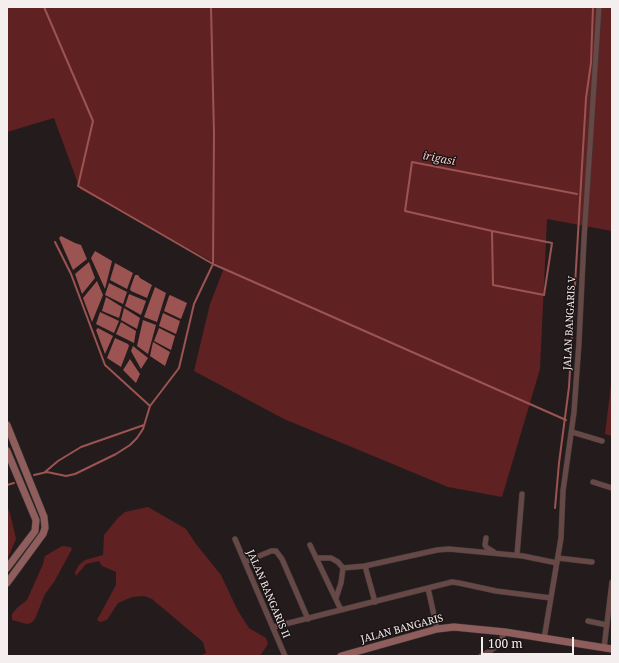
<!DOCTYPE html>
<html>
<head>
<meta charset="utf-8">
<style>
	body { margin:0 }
	#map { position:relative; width:619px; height:663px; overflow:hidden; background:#241c1c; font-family:"Noto Serif",serif }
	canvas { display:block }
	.frame { position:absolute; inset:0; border:8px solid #f4eeee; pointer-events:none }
	.scale { position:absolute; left:481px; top:637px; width:93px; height:18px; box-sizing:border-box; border:2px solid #f4eeee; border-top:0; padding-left:5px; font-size:12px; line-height:14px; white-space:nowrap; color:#f4eeee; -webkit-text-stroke:3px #1b1313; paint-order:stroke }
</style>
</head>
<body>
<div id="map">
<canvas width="619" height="663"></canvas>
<div class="frame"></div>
<div class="scale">100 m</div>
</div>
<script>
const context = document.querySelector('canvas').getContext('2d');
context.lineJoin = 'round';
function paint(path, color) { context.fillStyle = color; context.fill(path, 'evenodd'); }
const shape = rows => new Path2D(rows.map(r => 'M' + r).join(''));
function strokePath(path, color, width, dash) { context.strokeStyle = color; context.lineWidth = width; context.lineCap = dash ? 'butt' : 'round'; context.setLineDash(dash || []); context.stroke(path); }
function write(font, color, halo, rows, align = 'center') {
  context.font = font + ' "Noto Serif",serif'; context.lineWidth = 3; context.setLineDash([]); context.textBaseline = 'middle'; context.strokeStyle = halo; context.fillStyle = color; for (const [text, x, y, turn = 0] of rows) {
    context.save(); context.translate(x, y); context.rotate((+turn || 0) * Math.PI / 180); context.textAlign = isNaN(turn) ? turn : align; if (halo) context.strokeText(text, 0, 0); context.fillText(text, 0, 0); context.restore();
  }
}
const green = shape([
	[7,7,612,7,612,231,547,219,540,369,502,497,448,487,284,419,194,371,210,304,224,268,80,189,54,118,7,132],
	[612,377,612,436,605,434],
	[7,507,10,513,16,539,7,560],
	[148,507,186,529,196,544,221,575,238,611,249,628,266,638,268,644,260,656,200,656,206,653,203,642,152,599,144,596,132,597,118,603,107,620,100,622,97,620,116,585,116,572,102,566,99,561,86,564,76,576,75,572,79,565,85,560,103,555,104,535,118,518,125,512],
	[62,546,70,547,72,549,54,582,45,594,35,619,31,623,27,624,12,620,12,614,17,608,27,600,43,564,45,556]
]);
const water = shape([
	[61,236,75,243,81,245,87,259,73,270,59,238],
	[95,251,112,261,105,289,91,258],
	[89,262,95,278,82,294,75,274],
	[115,263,133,273,127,289,110,280],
	[135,275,138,275,140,278,152,285,147,298,131,291,130,289],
	[97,281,103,295,92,322,83,298],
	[109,283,127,292,123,304,105,295],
	[155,287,166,293,157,322,144,317],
	[129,294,146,301,141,315,125,306],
	[170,295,187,303,181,319,164,311,169,296],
	[106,297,122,307,119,318,102,311],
	[124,308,140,318,137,329,121,320],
	[100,312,119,321,114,333,96,324],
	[163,313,180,321,176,334,159,326],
	[143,320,156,325,148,354,137,346],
	[121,322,136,331,134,343,116,334],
	[98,328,113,336,105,354,96,330],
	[159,328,175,336,171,350,154,341],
	[115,338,128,344,129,346,121,367,107,358],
	[153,342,170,352,165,366,150,356],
	[133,346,148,358,141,369,131,351],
	[130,359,140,374,136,383,123,370]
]);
const stream = shape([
	[44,7,93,121,78,186,213,264,566,420],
	[492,231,552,243,544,295,493,285,492,231,405,211,412,162,577,194],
	[55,242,71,274,105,365,150,406],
	[45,472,58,461,81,447,144,425],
	[34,475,47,472,66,476,75,474,116,454,130,445,137,438,143,429,150,406,179,368,194,304,213,264,214,134,211,7],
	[7,485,14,483],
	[555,508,559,463,569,387,586,98,591,63,593,7]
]);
const street = shape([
	[572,432,602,441],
	[593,482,612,488],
	[486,538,485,545,486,547,494,552],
	[235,539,285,656],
	[310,545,341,610],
	[517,555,522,494],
	[316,558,331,558,338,562,343,568,365,566],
	[558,558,592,562],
	[245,562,271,551,276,551,282,559,308,619],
	[428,588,437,629],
	[336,598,341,583,343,568],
	[375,602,365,566,437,550,449,549,523,556,557,563],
	[588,621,607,625],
	[273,627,452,582,459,583,496,591,551,598],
	[544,639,561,538,563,491,574,412,579,342,584,239,599,7],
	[604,648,612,582],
	[481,656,490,651,498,645,505,632]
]);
const secondary = shape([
	[7,425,44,517,45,528,43,534,7,583],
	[7,451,36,520,35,531,7,568],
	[341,656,437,629,454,627,505,632,612,649]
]);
const streetNames = [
	["JALAN BANGARIS V",570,323,-87],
	["JALAN BANGARIS II",268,594,67],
	["JALAN BANGARIS",402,629,-15]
];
const waterNames = [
	["irigasi",439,159,11]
];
paint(green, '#602122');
paint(water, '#9b5452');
strokePath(stream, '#9b5452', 2);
strokePath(street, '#413939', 6);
strokePath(secondary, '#413939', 8);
strokePath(street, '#664846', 5);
strokePath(secondary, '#8f5e5c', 7);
write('10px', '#f4eeee', '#1b1313', streetNames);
write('italic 11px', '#f3c8c5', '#1b1313', waterNames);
</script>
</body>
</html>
